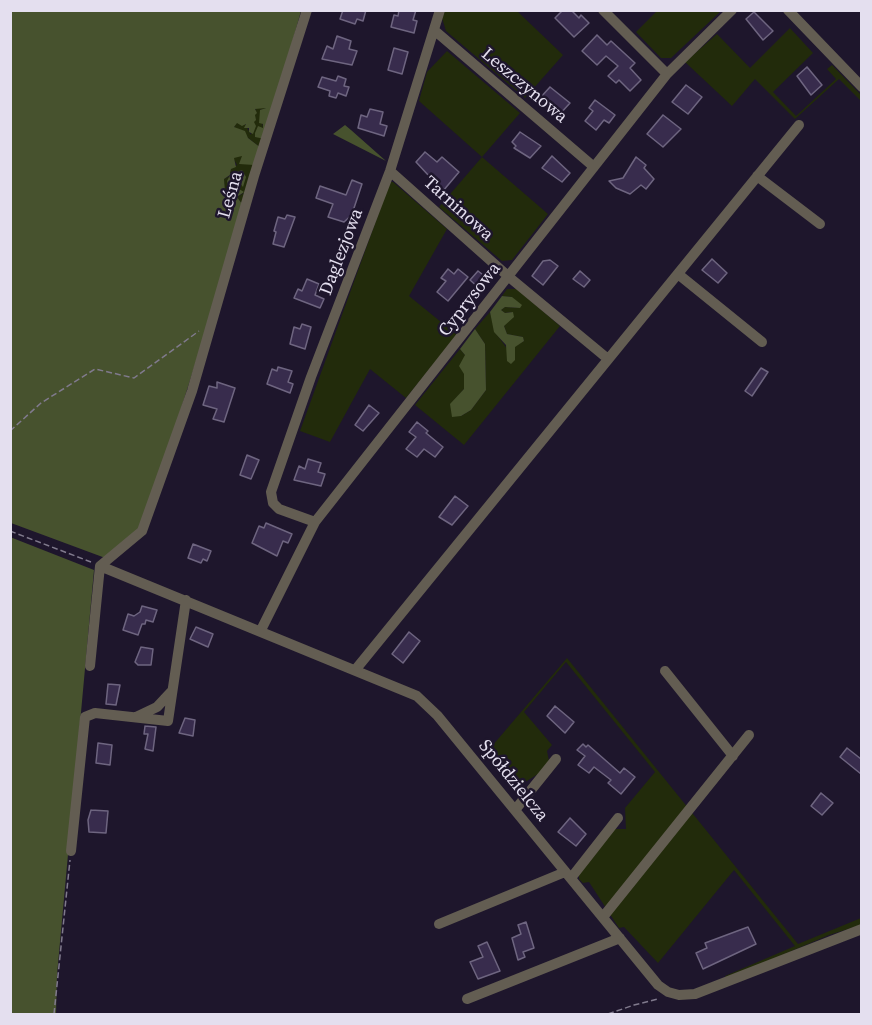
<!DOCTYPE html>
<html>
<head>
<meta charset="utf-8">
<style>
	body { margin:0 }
	#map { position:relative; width:872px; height:1025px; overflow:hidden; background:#1e162c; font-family:"Source Serif 4",serif }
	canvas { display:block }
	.frame { position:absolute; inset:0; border:12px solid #e4dfef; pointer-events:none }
</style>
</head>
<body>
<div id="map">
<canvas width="872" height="1025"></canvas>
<div class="frame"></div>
</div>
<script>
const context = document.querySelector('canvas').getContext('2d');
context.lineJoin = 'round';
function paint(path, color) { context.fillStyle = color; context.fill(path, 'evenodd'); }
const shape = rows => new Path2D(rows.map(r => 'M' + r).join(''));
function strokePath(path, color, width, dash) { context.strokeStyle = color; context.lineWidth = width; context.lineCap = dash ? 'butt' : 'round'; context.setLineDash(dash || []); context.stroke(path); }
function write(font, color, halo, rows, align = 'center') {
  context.font = font + ' "Source Serif 4",serif'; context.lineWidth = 5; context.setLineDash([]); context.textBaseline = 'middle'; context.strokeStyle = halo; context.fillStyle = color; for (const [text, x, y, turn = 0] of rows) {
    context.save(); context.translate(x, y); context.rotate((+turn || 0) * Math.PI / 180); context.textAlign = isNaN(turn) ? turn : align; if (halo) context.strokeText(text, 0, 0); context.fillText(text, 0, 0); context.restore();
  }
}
const green = shape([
	[445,11,517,11,563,55,525,98,446,31,442,18],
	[657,11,657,10,721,11,671,58,661,58,636,32],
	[790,28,813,53,773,92,796,116,836,79,827,69,832,65,861,95,861,101,839,79,795,119,755,79,732,106,685,62,717,34,750,68],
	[447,51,520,113,482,157,548,214,512,260,502,261,439,207,482,157,419,101,427,72],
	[256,107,267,108,260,110,265,139,261,148,234,127,237,122,245,124,251,135],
	[233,148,240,150,236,151,254,165,242,204,237,197,244,193,230,196,235,199,230,215,227,210,233,200,229,199,229,204,225,201,224,179,230,176,227,181,229,189,231,181,245,177,236,174,233,176,230,173,231,169,237,165,233,158],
	[390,182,393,182,447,229,409,296,457,335,406,398,370,369,330,442,300,431],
	[507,289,517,289,560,326,464,445,415,405,460,349,465,355,464,389,451,404,461,416,471,410,486,390,485,344,475,329,490,312,495,332,508,350,513,353,515,346,524,341,523,337,507,334,504,326,512,312,505,313,501,310,505,307,520,308,512,297,502,296],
	[567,658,798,944,861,918,861,925,829,935,726,979,725,976,795,946,734,870,658,963,624,927,619,928,589,882,583,883,579,879,579,872,614,829,626,829,625,808,655,772,566,662,524,712,552,745,547,751,549,761,538,774,522,784,513,785,487,752]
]);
const forest = shape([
	[10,11,301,11,265,139,255,137,255,133,258,126,263,128,263,124,259,123,260,110,266,108,255,109,257,113,255,115,256,120,254,122,256,126,253,134,249,132,249,128,244,128,246,124,242,126,237,123,234,127,245,131,248,138,261,148,254,165,239,164,242,156,234,158,236,167,231,169,230,173,234,176,234,173,242,170,246,177,243,187,240,183,234,185,231,181,232,189,229,190,227,181,230,175,224,179,225,191,228,196,225,201,228,204,229,199,233,200,227,213,230,215,233,212,235,202,230,191,239,189,244,192,237,197,242,204,227,264,142,531,108,559,11,523],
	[345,125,351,130,386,161,333,134],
	[502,296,512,297,522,305,520,308,505,307,501,310,505,313,513,312,514,317,504,326,507,334,523,337,524,341,515,347,515,360,511,364,507,361,506,345,494,332,490,312],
	[475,329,485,344,486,390,471,410,461,416,452,417,450,404,464,389,464,374,459,366,465,355,460,349],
	[10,537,94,570,57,975,56,1014,11,1014]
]);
const building = shape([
	[343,10,366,10,363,21,357,19,355,24,340,19,343,10],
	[399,10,416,10,413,20,417,21,414,33,391,27,394,15,398,16,399,10],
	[563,10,571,10,579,18,581,15,589,23,574,37,555,18,563,10],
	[754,12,773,31,763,40,746,19,754,12],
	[597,35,607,45,611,41,635,63,630,68,641,80,630,91,619,80,616,83,608,76,618,66,606,56,597,65,582,51,597,35],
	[337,36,351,41,349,49,357,51,352,65,322,59,327,46,333,49,337,36],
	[394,48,408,52,402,74,388,70,394,48],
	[807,67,822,85,811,95,797,76,807,67],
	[338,76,346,79,344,86,349,87,346,96,338,93,336,98,329,96,330,91,318,87,322,77,336,81,338,76],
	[686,85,702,97,688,114,672,102,686,85],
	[550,87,570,103,559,115,540,98,550,87],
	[595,100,615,115,609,123,604,120,596,130,585,121,593,111,589,108,595,100],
	[370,109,383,112,380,124,387,126,384,136,358,128,361,115,367,117,370,109],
	[663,115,681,129,663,147,647,134,663,115],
	[520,132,541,146,530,158,514,148,516,146,512,142,520,132],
	[425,152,437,162,442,157,459,172,443,191,416,162,425,152],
	[552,156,570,173,562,182,542,168,552,156],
	[636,157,646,165,644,168,654,179,646,189,641,185,630,194,616,188,609,181,623,178,636,157],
	[352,180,362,184,353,211,355,212,344,222,328,217,333,204,316,198,320,186,346,195,352,180],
	[287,215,295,217,284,247,273,244,276,232,274,231,278,217,285,219,287,215],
	[712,259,727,273,718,283,702,270,712,259],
	[550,260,558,266,543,285,532,276,543,261,550,260],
	[448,269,454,274,458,269,468,277,448,301,437,292,446,281,441,278,448,269],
	[478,271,487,278,479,288,470,280,478,271],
	[580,271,590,280,584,287,573,279,580,271],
	[307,279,319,284,315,295,324,299,320,308,294,298,298,289,302,291,307,279],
	[302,324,311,327,305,349,290,344,294,327,300,329,302,324],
	[278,367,292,371,288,382,293,384,290,393,267,384,272,369,277,371,278,367],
	[761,368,768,372,752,396,745,391,761,368],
	[217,382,235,388,224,422,213,419,217,409,203,405,209,386,217,388,217,382],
	[369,405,379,413,363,431,355,425,369,405],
	[417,422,428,431,426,433,443,447,435,457,424,449,417,457,406,449,416,437,409,432,417,422],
	[247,455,259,460,251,479,240,475,247,455],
	[308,459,321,463,318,472,325,474,321,486,294,480,299,466,305,469,308,459],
	[455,496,468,506,452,525,439,517,455,496],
	[266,523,292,534,288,543,283,541,277,556,252,543,259,526,264,528,266,523],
	[193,544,211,551,207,561,203,559,201,563,188,558,193,544],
	[142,606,157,610,153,622,146,620,145,624,142,624,138,635,123,630,128,614,134,616,140,612,142,606],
	[196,627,213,634,208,647,190,639,196,627],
	[409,632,420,641,403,663,392,654,409,632],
	[141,647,153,649,151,665,138,665,135,662,141,647],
	[108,684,120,685,116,705,106,704,108,684],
	[555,706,574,722,565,733,547,716,555,706],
	[185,718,195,720,193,736,179,733,185,718],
	[145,726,156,727,153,751,145,749,148,734,144,734,145,726],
	[98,743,112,745,110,765,96,763,98,743],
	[583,744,586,747,588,745,620,773,624,768,635,777,621,794,608,783,611,780,594,767,589,773,578,765,585,756,577,750,583,744],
	[847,748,861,759,861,774,840,757,847,748],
	[821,793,833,803,822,815,811,806,821,793],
	[91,810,108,811,106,833,89,832,88,820,91,810],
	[570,818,586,834,576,846,558,832,570,818],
	[526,922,534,948,523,952,525,957,518,960,512,938,521,934,518,925,526,922],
	[748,927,756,944,703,969,696,953,707,948,705,943,748,927],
	[487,942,500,971,478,979,470,962,483,957,478,946,487,942]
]);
const path = shape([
	[10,431,41,403,95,369,134,378,199,331],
	[10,531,91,562],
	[54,1014,70,860],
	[608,1014,634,1005,658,999]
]);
const minor = shape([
	[603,10,667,74],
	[788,10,862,87],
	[434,30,594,167],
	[390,171,509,277,608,359],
	[757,176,820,224],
	[678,274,762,342],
	[315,522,279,509,273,503,271,492,311,377,390,171,440,10],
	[100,566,417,696,437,715,658,985,668,992,679,995,695,994,862,929],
	[261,630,315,522,667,74,732,10],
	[90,666,100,566,142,531,192,391,254,176,307,10],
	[356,669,799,125],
	[665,671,733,756],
	[136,717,157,707,171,692],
	[515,810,556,759],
	[71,851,85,717,95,713,168,721,186,600],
	[571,878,618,818],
	[603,917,749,735],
	[439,924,565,872],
	[467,999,620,938]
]);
const streetNames = [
	["Leszczynowa",524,86,40],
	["Leśna",231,195,-74],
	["Tarninowa",458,209,42],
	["Daglezjowa",342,252,-69],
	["Cyprysowa",470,300,-52],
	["Spółdzielcza",513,781,51]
];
paint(green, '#222b0b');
paint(forest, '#47522e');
paint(building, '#382c4d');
strokePath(building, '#6e6580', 1.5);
strokePath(path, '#807a8d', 1.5, [6, 3]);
strokePath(minor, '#635d52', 10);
write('18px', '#e4dfef', '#1e162c', streetNames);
</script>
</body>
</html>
